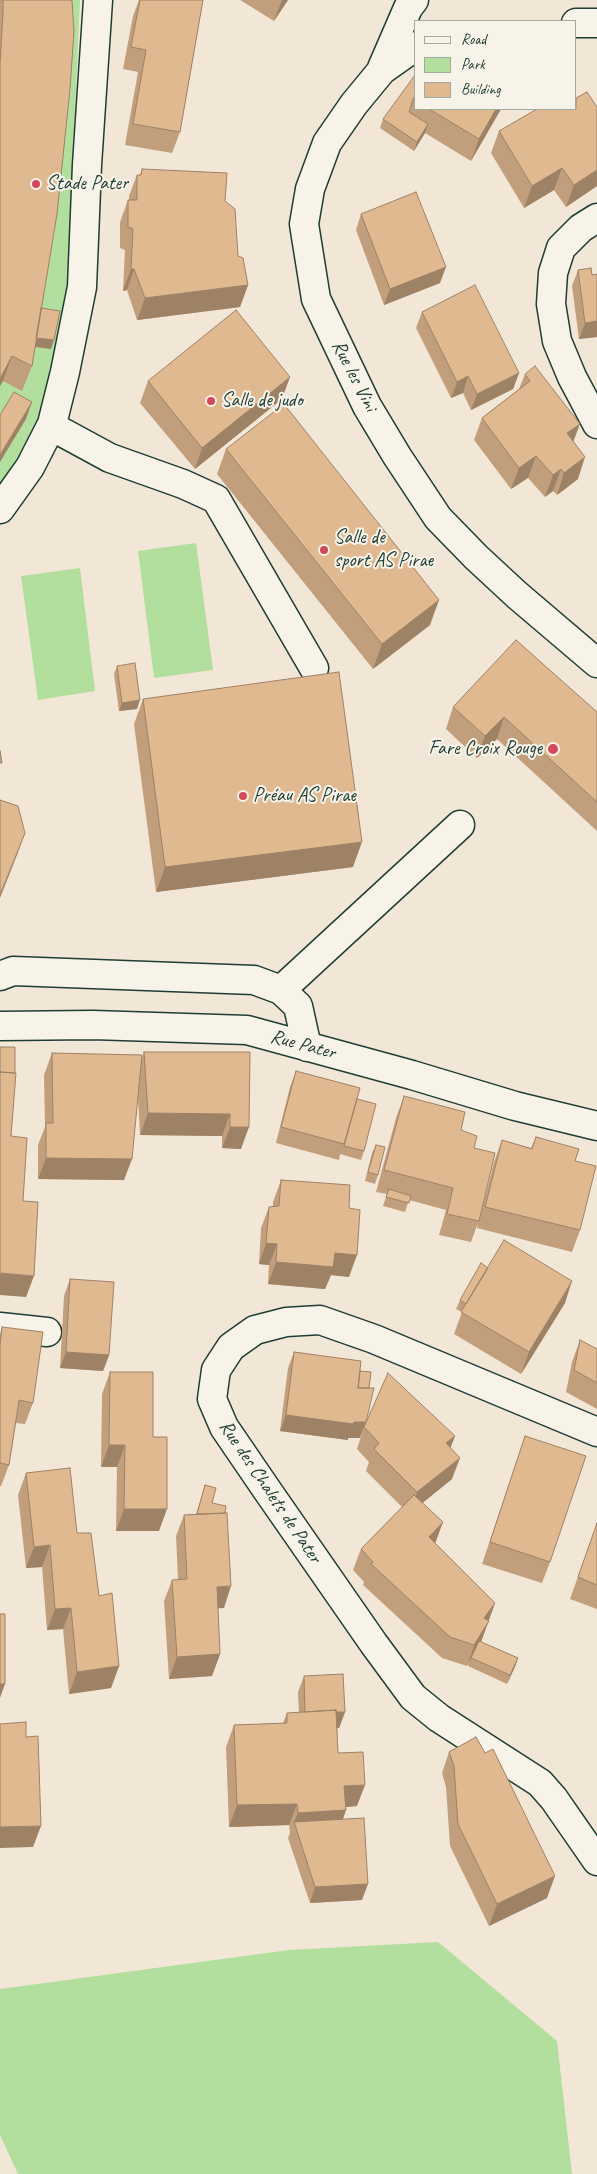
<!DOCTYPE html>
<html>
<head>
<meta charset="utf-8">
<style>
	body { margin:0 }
	#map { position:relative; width:597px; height:2174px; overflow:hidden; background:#f2e7d7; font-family:Caveat,sans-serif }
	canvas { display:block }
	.legend { position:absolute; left:414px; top:20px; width:162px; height:90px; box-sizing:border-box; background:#f7f3e8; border:1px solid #a1aaa0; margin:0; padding:6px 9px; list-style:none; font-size:15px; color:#1f3d34 }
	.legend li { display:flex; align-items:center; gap:10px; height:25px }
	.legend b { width:25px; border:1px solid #a1aaa0 }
</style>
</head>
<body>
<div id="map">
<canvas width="597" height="2174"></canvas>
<ul class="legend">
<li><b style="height:6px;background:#f7f3e8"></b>Road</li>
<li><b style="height:14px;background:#b2df9d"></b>Park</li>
<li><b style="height:14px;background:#e0b991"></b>Building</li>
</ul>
</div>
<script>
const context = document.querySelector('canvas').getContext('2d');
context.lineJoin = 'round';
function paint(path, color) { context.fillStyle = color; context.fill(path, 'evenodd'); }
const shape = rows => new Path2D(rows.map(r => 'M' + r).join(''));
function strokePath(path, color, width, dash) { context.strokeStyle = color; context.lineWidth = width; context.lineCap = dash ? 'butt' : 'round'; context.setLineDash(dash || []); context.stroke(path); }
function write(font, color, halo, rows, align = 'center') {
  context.font = font + ' Caveat,sans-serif'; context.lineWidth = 4; context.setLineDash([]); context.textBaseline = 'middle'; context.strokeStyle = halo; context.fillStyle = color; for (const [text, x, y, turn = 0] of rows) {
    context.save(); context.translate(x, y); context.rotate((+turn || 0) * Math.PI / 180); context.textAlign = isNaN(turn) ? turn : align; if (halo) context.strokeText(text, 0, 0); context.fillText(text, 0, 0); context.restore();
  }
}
const green = shape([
	[0,0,80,0,64,367,44,424,0,498],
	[196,543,213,670,154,678,138,551],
	[80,568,95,691,38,700,21,576],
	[438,1942,557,2041,572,2174,18,2174,0,2135,0,1989,289,1950]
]);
const minor = shape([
	[576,23,597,23],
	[416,46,382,70,354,104,327,143,310,189,304,224,316,299,367,406,397,456,438,518,476,557,517,595,597,663],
	[382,68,408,8,414,0],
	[597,218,581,228,561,248,553,273,551,304,557,341,572,377,597,424],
	[51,426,110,458,183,484,216,499,314,668],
	[0,509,30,467,52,424,65,372,82,287,87,165,98,0],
	[0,976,13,971,254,980,281,990,298,1006,307,1047],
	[281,990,460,825],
	[0,1026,93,1025,247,1030,412,1075,515,1106,597,1126],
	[0,1327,47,1332],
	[597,1432,374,1339,320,1320,286,1322,255,1330,231,1347,216,1370,212,1399,224,1427,267,1490,374,1644,413,1697,439,1718,540,1783,554,1799,597,1861]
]);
const wall = shape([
	[0,0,72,0,41,308,51,349,35,347,32,366,22,391,3,381,0,386],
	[139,0,203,0,180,132,172,153,125,145,138,72,123,69,133,16],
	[240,0,288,0,274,21],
	[416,75,416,109,501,109,471,161,425,133,414,151,380,128,383,119],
	[499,131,597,186,566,207,554,190,524,208,491,153],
	[142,169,225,201,238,256,248,285,240,307,137,320,127,290,123,291,125,250,120,248,120,222,128,200,129,200,129,196,137,175,140,175],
	[361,214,440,283,384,305,356,230],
	[578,270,592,275,597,274,597,337,579,339,572,286],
	[422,312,519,373,513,389,471,410,463,393,451,398,416,328],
	[525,374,573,441,578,479,557,495,553,491,545,497,528,478,511,489,474,440,482,418,519,389],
	[148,381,282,399,195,469,140,403],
	[226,449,430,625,373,669,217,474],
	[117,666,137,709,119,711,114,674],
	[143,699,353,867,156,892,134,724],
	[453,707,597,712,597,831,497,739,477,758,446,729],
	[144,1052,250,1052,241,1149,222,1148,222,1136,140,1135,138,1098,124,1180,38,1179,38,1145,45,1127,44,1075,52,1053,141,1060],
	[296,1071,357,1099,364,1151,361,1160,340,1154,339,1160,276,1143,290,1087],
	[404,1096,474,1148,481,1213,494,1162,502,1140,531,1148,536,1137,575,1161,580,1230,572,1252,477,1228,478,1223,471,1242,439,1235,446,1210,409,1200,405,1212,383,1206,387,1194,376,1192,396,1118],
	[376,1145,378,1175,375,1184,365,1181,372,1153],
	[281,1180,349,1208,349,1277,331,1275,325,1289,268,1284,269,1265,259,1264,261,1228,269,1207,273,1206,273,1202],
	[488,1268,565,1303,521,1374,454,1334,462,1312,456,1309,460,1300],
	[70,1279,109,1355,103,1371,60,1368,64,1296],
	[2,1327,33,1403,25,1424,16,1423,9,1465,1,1486,0,1486,0,1334],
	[580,1340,597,1349,597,1409,566,1392,572,1362],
	[294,1352,360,1371,360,1438,348,1438,348,1440,280,1431,288,1368],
	[110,1372,153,1437,159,1531,116,1531,117,1467,101,1467,102,1394],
	[364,1427,455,1436,450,1448,452,1479,422,1503,435,1544,495,1603,481,1642,518,1658,507,1684,468,1666,469,1662,467,1666,442,1658,363,1585,364,1582,353,1570,361,1549,402,1507,366,1471,369,1462,357,1449],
	[525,1436,550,1562,542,1583,482,1564],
	[26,1473,77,1533,99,1596,119,1666,111,1688,69,1694,63,1629,47,1630,42,1567,26,1568,18,1495],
	[205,1485,212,1503,225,1513,224,1608,218,1608,220,1654,212,1676,169,1679,164,1601,172,1580,178,1579,176,1536,184,1515,196,1514],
	[597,1523,597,1609,570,1599],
	[304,1676,345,1712,339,1728,337,1728,338,1753,357,1806,346,1807,346,1810,343,1819,362,1900,310,1903,288,1838,290,1833,289,1825,229,1827,226,1747,234,1725,283,1723,287,1713,299,1713,298,1692],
	[449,1752,547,1898,489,1926,450,1846,446,1787,442,1773]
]);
const shadedWall = shape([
	[282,0,288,0,274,21],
	[496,109,501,109,471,161,479,139],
	[428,124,425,133,414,151,417,142],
	[562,168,554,190,524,208,532,186],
	[597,170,597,186,566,207,574,185],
	[446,267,440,283,384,305,390,289],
	[131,269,134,269,127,290,123,291],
	[248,285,240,307,137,320,145,298],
	[597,321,597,337,579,339,585,323],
	[33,337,54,340,51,349,30,346],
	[12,356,3,381,0,386,0,379],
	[519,373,513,389,471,410,477,394],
	[468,376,463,393,451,398,457,382],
	[290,377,282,399,195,469,202,448],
	[32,402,26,419,0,462,0,455],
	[580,424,572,445,567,433],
	[536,456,528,478,511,489,519,468],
	[585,457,578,479,557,495,564,473],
	[561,469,553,491,545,497,553,475],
	[439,600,430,625,373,669,382,644],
	[140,700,137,709,119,711,122,703],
	[504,717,497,739,477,758,485,736],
	[25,833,17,855,0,898,0,895],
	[362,842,353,867,156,892,165,867],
	[148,1113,230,1114,222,1136,140,1135],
	[230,1127,249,1127,241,1149,222,1148],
	[46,1158,132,1159,124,1180,38,1179],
	[266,1243,277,1244,269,1265,259,1264],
	[335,1253,357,1255,349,1277,331,1275,325,1289,268,1284,276,1262],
	[0,1273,34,1276,26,1297,0,1295],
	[572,1281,565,1303,521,1374,529,1352],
	[66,1352,109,1355,103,1371,60,1368],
	[286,1415,354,1422,366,1422,360,1438,348,1438,348,1440,280,1431],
	[455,1436,447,1457,446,1443],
	[109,1445,125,1445,117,1467,101,1467],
	[460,1458,452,1479,409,1514,417,1492],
	[124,1509,167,1509,159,1531,116,1531],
	[443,1522,435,1544,421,1559,429,1537],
	[50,1545,42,1567,26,1568,34,1547],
	[231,1586,224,1608,209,1609,217,1587],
	[495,1603,481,1642,471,1658,467,1666,484,1618],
	[71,1608,63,1629,47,1630,55,1609],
	[220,1654,212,1676,169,1679,177,1657],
	[518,1658,515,1667,507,1684,510,1675],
	[119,1666,111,1688,69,1694,77,1672],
	[0,1684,5,1684,0,1698],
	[345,1712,339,1728,299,1730,305,1714],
	[365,1785,357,1806,336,1808,344,1786],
	[297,1804,289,1825,229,1827,237,1805],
	[346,1810,338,1832,294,1822,298,1813],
	[41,1826,33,1847,0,1848,0,1827],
	[555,1876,547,1898,489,1926,497,1904],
	[368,1884,362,1900,310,1903,315,1887]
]);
const building = shape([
	[3,0,72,0,74,31,70,89,57,214,32,366,12,356,0,379,0,64,3,13,3,0],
	[140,0,203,0,180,132,133,124,146,50,131,47,140,0],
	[415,75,416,95,413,99,409,112,428,124,417,142,383,119,415,75],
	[587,92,597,107,597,170,574,185,562,168,532,186,499,131,537,109,576,109,576,98,587,92],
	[429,109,496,109,479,139,429,109],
	[142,169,227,173,225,201,235,209,238,256,243,258,248,285,145,298,134,269,131,269,133,229,128,227,128,200,137,200,137,175,141,175,142,169],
	[416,192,446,267,390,289,361,214,416,192],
	[591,268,592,275,597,274,597,321,585,323,578,270,591,268],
	[475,285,519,373,477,394,468,376,457,382,422,312,475,285],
	[41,308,60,311,54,340,36,338,41,308],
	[236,310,290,377,202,448,148,381,236,310],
	[535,366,580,424,567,433,585,457,564,473,561,469,553,475,536,456,519,468,482,418,530,381,525,374,535,366],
	[14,392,32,402,0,455,0,415,14,392],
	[284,404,439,600,382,644,226,449,284,404],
	[516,640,597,712,597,802,504,717,485,736,453,707,516,640],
	[135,663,140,700,122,703,117,666,135,663],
	[339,672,362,842,165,867,143,699,339,672],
	[0,751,2,763,0,763,0,751],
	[0,800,18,806,25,833,0,895,0,800],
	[0,1047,15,1047,15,1073,0,1072,0,1047],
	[144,1052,250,1052,249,1127,230,1127,230,1114,148,1113,144,1052],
	[52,1053,142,1055,132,1159,46,1158,46,1123,53,1123,52,1053],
	[296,1071,360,1088,344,1144,281,1127,296,1071],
	[0,1072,16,1073,11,1136,27,1138,23,1201,38,1202,34,1276,0,1273,0,1072],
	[404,1096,465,1112,461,1130,477,1136,474,1148,495,1153,479,1221,447,1214,453,1188,384,1170,404,1096],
	[357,1099,376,1104,364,1151,344,1146,357,1099],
	[536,1137,579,1149,575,1161,596,1166,580,1230,485,1207,502,1140,532,1149,536,1137],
	[376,1145,385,1147,378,1175,368,1172,376,1145],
	[281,1180,350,1185,349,1208,360,1210,357,1255,335,1253,333,1267,276,1262,277,1244,266,1243,269,1207,279,1206,281,1180],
	[389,1189,411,1196,409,1203,386,1197,389,1189],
	[504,1240,572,1281,529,1352,461,1312,504,1240],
	[481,1263,488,1268,466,1304,460,1300,481,1263],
	[70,1279,114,1282,109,1355,66,1352,70,1279],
	[2,1327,43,1332,33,1403,19,1400,9,1465,0,1463,0,1346,2,1327],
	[580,1340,597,1349,597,1383,574,1370,580,1340],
	[294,1352,361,1361,358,1388,374,1388,366,1422,354,1422,353,1424,286,1415,294,1352],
	[360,1371,371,1372,369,1388,358,1388,360,1371],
	[110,1372,153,1372,153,1437,167,1437,167,1509,124,1509,125,1445,109,1445,110,1372],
	[388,1373,455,1436,446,1443,460,1458,417,1492,374,1449,379,1443,364,1427,388,1373],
	[525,1436,586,1456,550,1562,490,1542,525,1436],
	[70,1468,77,1533,91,1533,99,1596,112,1593,119,1666,77,1672,71,1608,55,1609,50,1545,34,1547,26,1473,70,1468],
	[205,1485,216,1488,212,1503,226,1506,225,1513,197,1514,205,1485],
	[414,1495,443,1522,429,1537,495,1603,484,1618,489,1621,474,1645,450,1637,371,1564,373,1562,361,1549,414,1495],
	[227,1513,231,1586,217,1587,220,1654,177,1657,172,1580,187,1579,184,1515,227,1513],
	[597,1523,597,1585,578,1577,597,1523],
	[0,1614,5,1614,5,1684,0,1684,0,1614],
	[479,1641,518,1658,510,1675,471,1658,479,1641],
	[343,1674,345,1712,336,1712,336,1710,305,1712,304,1676,343,1674],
	[336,1710,338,1753,363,1752,365,1785,344,1786,346,1810,298,1813,297,1804,237,1805,234,1725,287,1723,287,1713,336,1710],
	[26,1722,26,1737,38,1736,41,1826,0,1827,0,1724,26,1722],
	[476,1737,485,1753,493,1749,555,1876,497,1904,458,1824,454,1766,449,1752,476,1737],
	[364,1818,368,1884,315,1887,294,1822,364,1818]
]);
const markers = [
	[36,184,5,"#d1495b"],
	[211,401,5,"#d1495b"],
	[324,550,5,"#d1495b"],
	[553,749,6,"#d1495b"],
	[243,796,5,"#d1495b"]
];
const poiNames = [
	["Stade Pater",46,184],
	["Salle de judo",221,401],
	["Salle de",334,538],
	["sport AS Pirae",334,561],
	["Fare Croix Rouge",542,749,"right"],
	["Préau AS Pirae",253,796]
];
const streetNames = [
	["Rue les Vini",354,376,63],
	["Rue Pater",303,1045,15],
	["Rue des Chalets de Pater",270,1492,56]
];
paint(green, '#b2df9d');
strokePath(minor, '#1f3d34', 31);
strokePath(minor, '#f7f3e8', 28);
paint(wall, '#c19f7d');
paint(shadedWall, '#9d8266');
paint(building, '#e0b991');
strokePath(building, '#9d8266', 1);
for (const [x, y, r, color] of markers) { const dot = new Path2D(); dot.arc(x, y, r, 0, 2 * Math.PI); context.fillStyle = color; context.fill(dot); strokePath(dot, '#f7f3e8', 2); }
write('20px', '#1f3d34', '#f7f3e8', poiNames, 'left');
write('20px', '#1f3d34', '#f7f3e8', streetNames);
</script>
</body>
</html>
